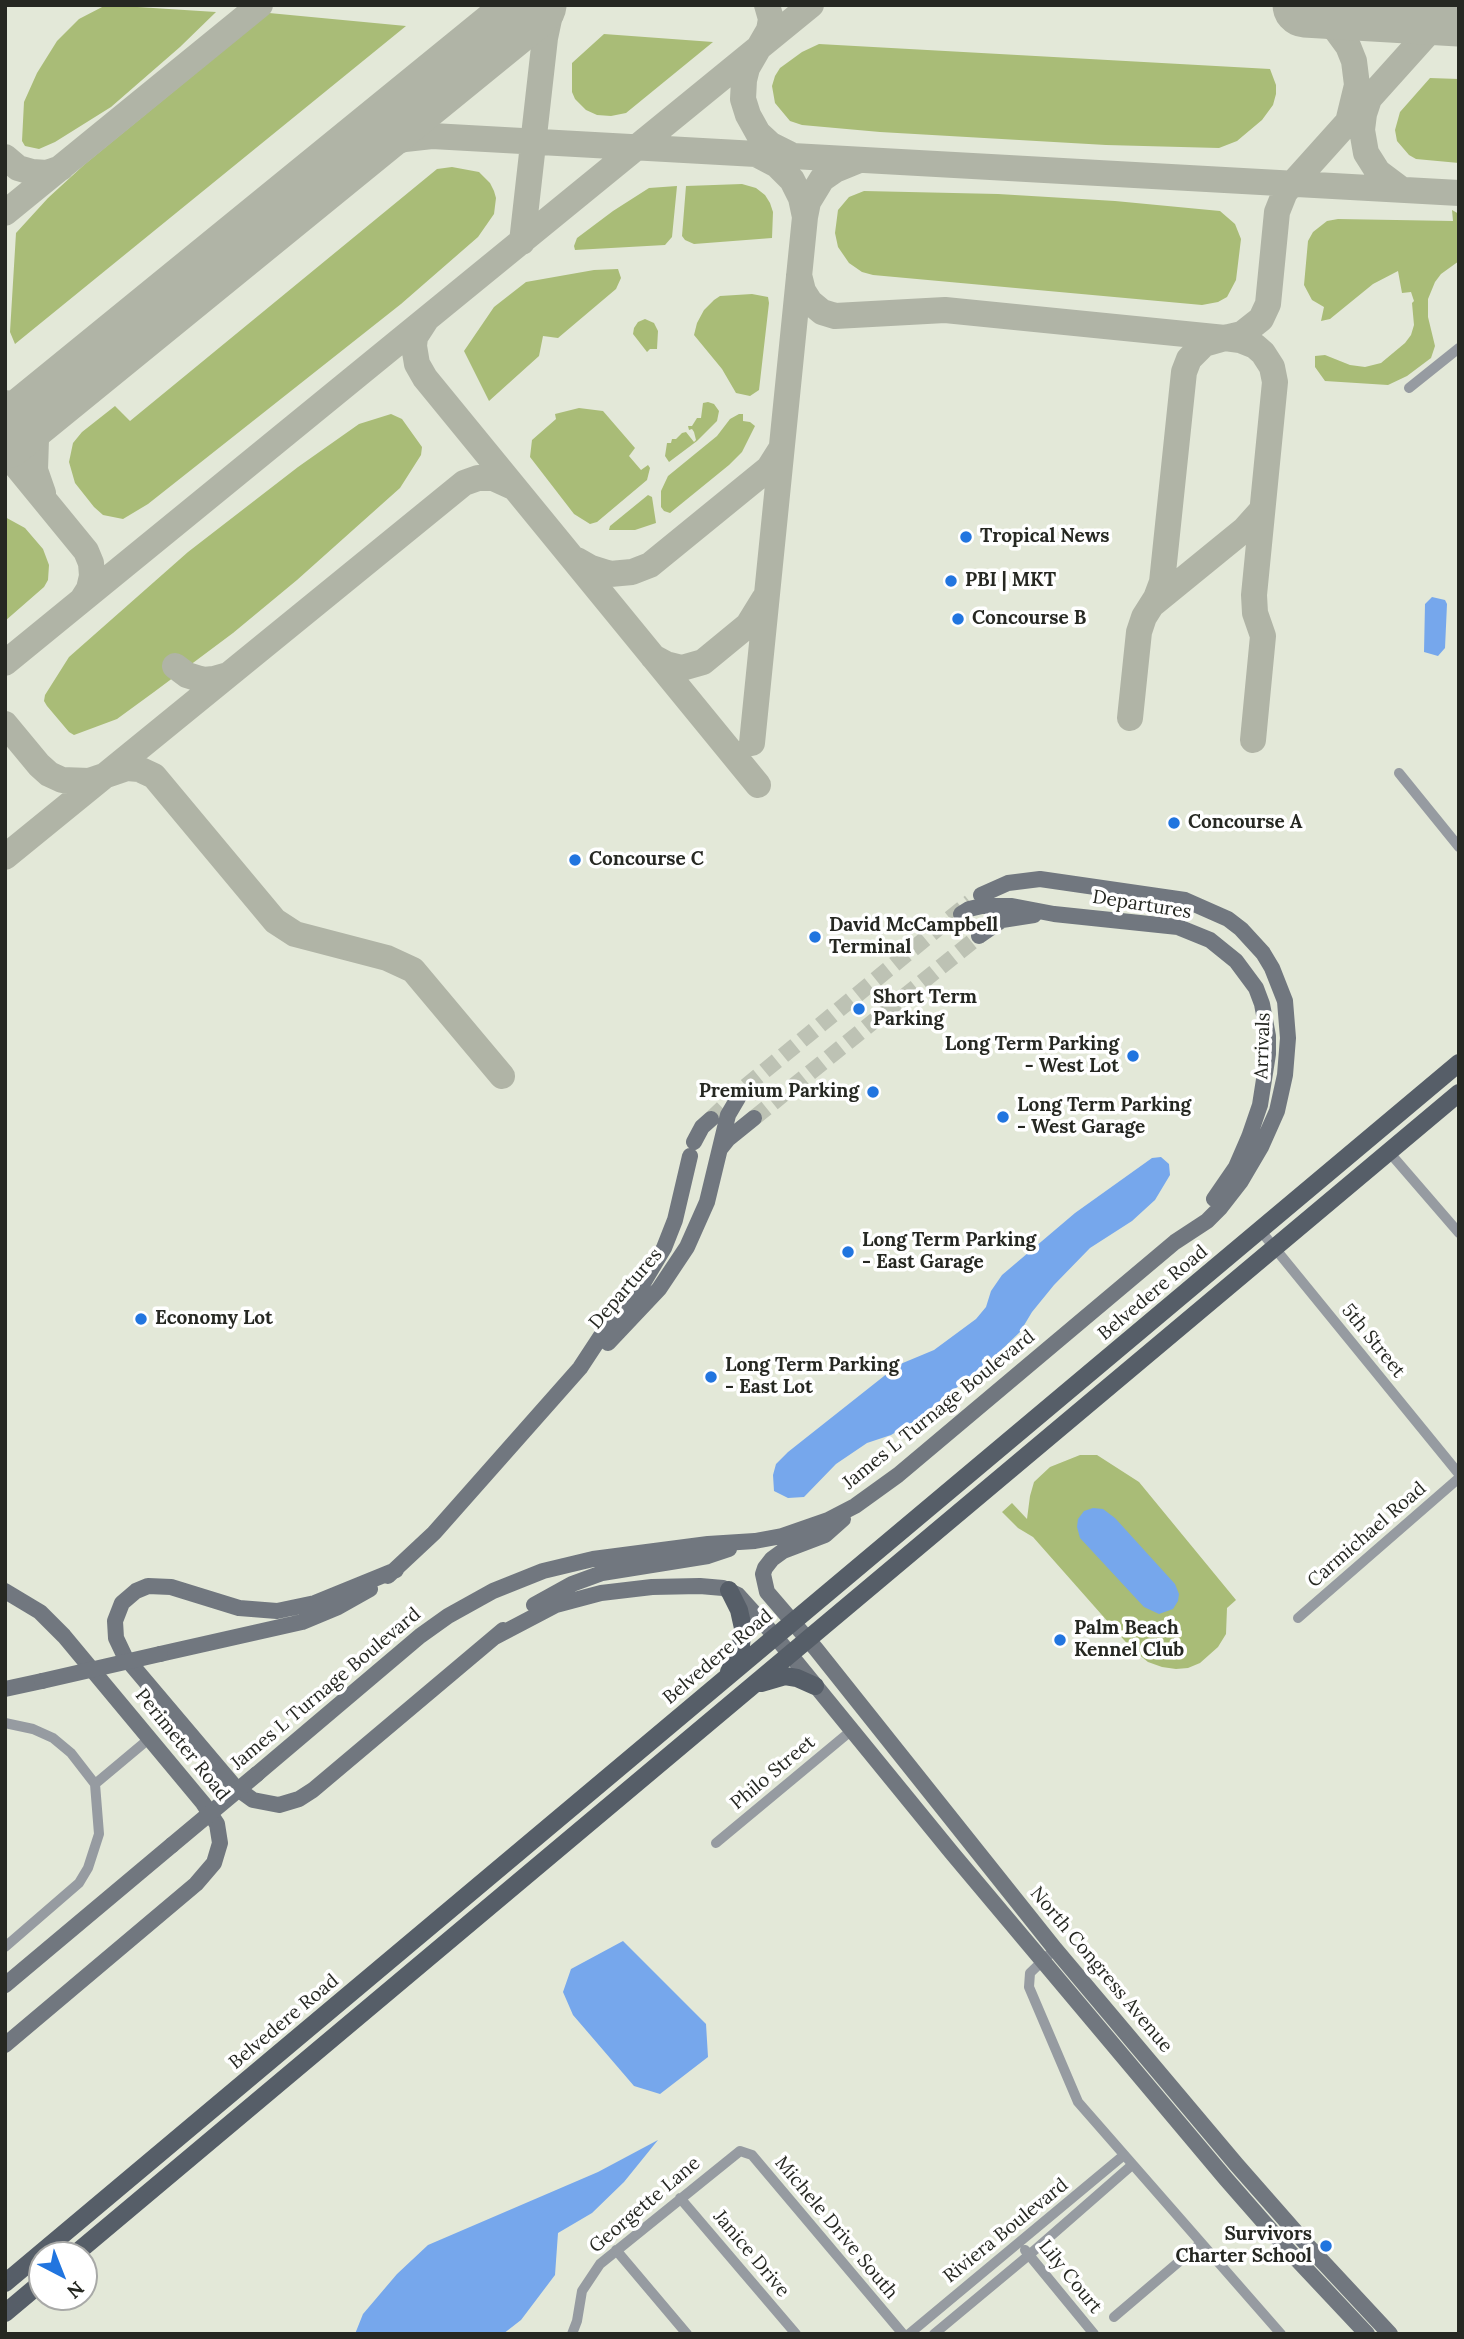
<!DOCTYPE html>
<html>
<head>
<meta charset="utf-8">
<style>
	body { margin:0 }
	#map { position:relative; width:1464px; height:2339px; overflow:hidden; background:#e3e8d8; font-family:Lora,serif }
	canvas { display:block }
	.frame { position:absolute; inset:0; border:7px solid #262822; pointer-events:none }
	.north { position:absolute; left:28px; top:2241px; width:70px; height:70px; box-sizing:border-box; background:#fff; border:2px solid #a8a9a7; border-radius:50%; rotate:138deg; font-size:19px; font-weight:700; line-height:28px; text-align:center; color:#262822 }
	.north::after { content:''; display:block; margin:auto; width:24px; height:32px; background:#2175df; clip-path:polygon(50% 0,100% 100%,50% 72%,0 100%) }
</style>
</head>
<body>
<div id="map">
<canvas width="1464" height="2339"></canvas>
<div class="frame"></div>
<div class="north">N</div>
</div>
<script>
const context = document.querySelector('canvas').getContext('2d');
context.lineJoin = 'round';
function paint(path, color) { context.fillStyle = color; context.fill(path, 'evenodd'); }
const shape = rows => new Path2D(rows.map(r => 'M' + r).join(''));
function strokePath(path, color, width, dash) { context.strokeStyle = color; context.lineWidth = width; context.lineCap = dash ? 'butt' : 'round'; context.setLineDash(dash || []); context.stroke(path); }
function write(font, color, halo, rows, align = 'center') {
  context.font = font + ' Lora,serif'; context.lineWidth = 7; context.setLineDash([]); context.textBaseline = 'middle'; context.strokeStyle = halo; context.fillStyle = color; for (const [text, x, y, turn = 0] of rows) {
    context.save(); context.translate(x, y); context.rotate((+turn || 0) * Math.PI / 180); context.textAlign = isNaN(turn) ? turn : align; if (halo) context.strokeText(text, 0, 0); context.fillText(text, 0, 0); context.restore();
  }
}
const green = shape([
	[106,5,216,12,180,47,111,107,55,142,39,149,25,146,22,141,24,102,37,73,57,41,79,19],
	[269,13,406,26,15,344,10,332,16,233,48,198,85,164],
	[604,34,713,42,626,113,611,116,597,115,586,110,575,99,572,92,572,63],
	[819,44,1270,69,1276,85,1276,94,1273,105,1262,120,1237,141,1219,148,1106,145,880,132,802,125,790,121,775,103,772,86,775,76,780,68,802,52],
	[1430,78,1459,79,1459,163,1416,159,1409,155,1397,141,1395,130,1400,112],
	[452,167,479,172,490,183,494,191,496,198,494,214,478,237,401,304,148,504,123,519,103,515,94,507,75,483,69,462,73,443,82,432,115,406,130,421,437,169],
	[742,184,756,188,765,195,770,203,773,212,772,238,694,244,685,240,682,236,686,186],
	[677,186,672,237,665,245,575,250,574,246,577,238,613,211,649,188],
	[864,191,998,194,1115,201,1220,211,1235,224,1241,239,1236,280,1227,297,1218,302,1202,305,873,275,862,272,849,263,838,247,835,233,838,210,849,197],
	[1452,210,1459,214,1459,261,1441,274,1435,282,1428,299,1428,317,1435,346,1431,358,1407,376,1388,385,1325,381,1315,367,1315,356,1325,355,1350,365,1365,367,1381,363,1405,343,1411,335,1414,325,1412,303,1414,301,1411,292,1402,293,1398,271,1373,284,1330,319,1321,321,1324,307,1312,300,1304,285,1308,241,1313,232,1327,221,1338,219,1453,221],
	[618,269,621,278,616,289,558,338,543,336,539,356,489,401,464,351,494,307,526,282,594,270],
	[752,294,768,297,769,303,759,390,750,396,736,393,722,369,694,335,697,323,704,310,714,300,720,296],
	[645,319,654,323,658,331,657,349,650,349,647,352,633,334,634,328,638,322],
	[708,402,714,404,719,411,717,421,697,441,669,462,665,456,667,443,671,443,672,439,676,439,682,433,686,432,694,442,696,440,694,432,692,429,689,430,688,426,692,426,697,418,701,418,703,403],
	[579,408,603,411,635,448,629,456,641,470,648,465,650,468,647,480,597,522,590,524,574,514,530,457,532,440,556,419,555,414],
	[391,414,402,419,422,447,421,455,400,488,297,580,233,633,154,692,117,719,74,735,69,732,47,706,44,701,45,695,69,657,188,552,298,467,359,424],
	[739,414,743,414,743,421,750,422,755,426,742,452,729,465,670,513,664,511,661,507,661,491,668,476,717,436,730,419],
	[648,495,652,497,656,523,635,530,609,530,610,526],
	[5,517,25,528,43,549,49,565,48,580,44,587,5,621],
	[1080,1455,1097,1455,1139,1482,1236,1600,1227,1608,1226,1634,1218,1647,1200,1663,1188,1668,1176,1669,1162,1667,1148,1662,1132,1649,1033,1537,1018,1528,1002,1512,1012,1503,1027,1519,1030,1496,1034,1482,1050,1467]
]);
const water = shape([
	[1432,597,1445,600,1447,604,1445,648,1438,656,1424,652,1425,604],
	[1161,1157,1169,1164,1170,1175,1155,1200,1132,1221,1090,1248,1054,1285,1032,1312,1020,1332,993,1358,918,1419,891,1435,867,1443,836,1464,804,1497,788,1498,774,1491,773,1475,776,1464,788,1452,898,1365,934,1350,976,1319,986,1307,991,1291,1002,1275,1075,1213,1152,1158],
	[1093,1508,1103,1509,1115,1518,1175,1584,1179,1594,1178,1601,1173,1609,1159,1614,1144,1607,1080,1538,1077,1527,1078,1519,1084,1511],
	[623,1941,706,2024,708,2057,660,2094,634,2086,573,2015,563,1992,571,1969],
	[658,2140,624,2182,592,2213,558,2233,555,2275,521,2320,503,2334,355,2334,363,2314,397,2274,428,2245,598,2172]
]);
const taxiway = shape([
	[767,5,771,19,769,30,747,68,744,80,743,99,748,115,758,133,771,145,789,154],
	[1292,5,1324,19,1337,31,1348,46,1354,61,1357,85,1349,118],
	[1409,11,1438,5],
	[1369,99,1364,114,1362,130,1366,153,1378,172,1402,190],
	[5,157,18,168,32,172,47,173,61,168],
	[324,177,352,158,376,147,405,139,432,136,1459,193],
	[5,213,260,5],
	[805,217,808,202,822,179,835,170,857,161],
	[522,242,545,38,552,5],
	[799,275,803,291,810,302,822,312,835,316,945,310,1225,338,1242,334,1261,319,1268,304,1277,212,1285,192,1453,5],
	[426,320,415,337,414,346,417,364,425,378,758,785],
	[5,403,27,408,44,405],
	[5,452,86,551,91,563,92,576,89,589,82,600],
	[43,493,35,470,36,439,40,423,55,396],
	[577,560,591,568,610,574,632,572,650,565,769,468,781,449],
	[1153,604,1245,529,1262,510],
	[653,657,666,664,682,668,703,662,748,625,764,599],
	[5,663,811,5],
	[175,666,187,675,203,680,214,679,228,675],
	[1130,718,1139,632,1144,617,1156,598,1162,582,1184,372,1189,359,1204,344,1225,338,1240,340,1255,346,1263,353,1272,367,1275,382,1254,595,1255,613,1263,636,1253,740],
	[5,724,39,765,49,774,62,780,89,781,127,768,139,769,154,776,275,921,295,934,387,958,413,970,502,1076],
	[752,743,805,217,801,198,792,180,777,165,758,155],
	[5,857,464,483,478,478,493,478,515,488]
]);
const runway = shape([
	[1305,5,1459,14],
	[5,436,534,5]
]);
const secondaryTunnel = shape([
	[754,1118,979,936],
	[711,1119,740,1091,970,902]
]);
const street = shape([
	[1409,388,1459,348],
	[1399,773,1459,847],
	[1389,1152,1459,1233],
	[1260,1230,1459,1474],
	[1298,1618,1459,1478],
	[5,1723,33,1729,53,1738,71,1753,95,1784,99,1834,88,1868,79,1883,5,1947],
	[95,1784,150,1738],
	[716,1843,852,1730],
	[1055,1949,1030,1973,1029,1987,1078,2102,1281,2334],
	[680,2198,796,2334],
	[616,2250,687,2334],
	[1025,2250,1094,2334],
	[1114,2317,1201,2243],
	[572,2334,577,2321,582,2291,600,2264,740,2151,752,2155,903,2334],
	[909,2334,1124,2155],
	[934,2334,1029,2255,1132,2165]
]);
const secondary = shape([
	[961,914,969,909,982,906,1012,906,1054,914,1178,927,1210,940,1236,961,1256,988,1262,1004,1268,1036,1268,1054,1260,1105,1249,1137,1236,1167,1214,1199],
	[979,936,1002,920,1034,915],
	[694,1142,702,1127,711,1119],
	[720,1149,728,1139,754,1118],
	[608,1343,659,1289,687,1247,707,1202,728,1115,738,1098],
	[843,1519,825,1535,783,1551,772,1559,765,1568,763,1574,767,1592,816,1649,1055,1949,1236,2164,1309,2247,1390,2334],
	[396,1570,315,1603,277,1611,239,1608,171,1587,148,1586,136,1591,122,1603,115,1621,116,1638,125,1657,235,1787,253,1800,279,1805,299,1799,313,1790,503,1630],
	[388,1576,434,1533,580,1368,601,1336,639,1290,664,1248,675,1220,690,1156],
	[5,1591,40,1612,64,1636,203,1803,217,1824,220,1843,214,1863,196,1884,5,2045],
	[534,1605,572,1584,602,1573,708,1556,729,1549],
	[495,1637,556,1605,601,1593,652,1587,700,1586,723,1588,738,1595,775,1636,952,1853,1226,2179,1289,2251,1367,2334],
	[160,1654,302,1622,338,1607,370,1589],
	[5,1689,42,1681],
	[257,1774,420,1636,448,1616,493,1591,543,1571,593,1559,708,1544,755,1541,782,1536,828,1520,855,1506,898,1475,1175,1242,1207,1221,1220,1208,1241,1181,1261,1147,1277,1111,1285,1075,1288,1038,1285,1001,1272,968,1263,953,1241,929,1228,919,1185,900,1040,879,1008,883,981,895],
	[5,1985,172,1845]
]);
const primary = shape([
	[729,1590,739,1610,743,1628,741,1645,729,1672],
	[761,1683,785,1676,797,1678,815,1686],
	[74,2255,1459,1093],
	[5,2283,1459,1063],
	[5,2313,42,2282]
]);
const secondaryBridge = shape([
	[42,1681,160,1654],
	[172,1845,257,1774]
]);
const markers = [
	[966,537,7,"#2175df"],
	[951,581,7,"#2175df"],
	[958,619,7,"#2175df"],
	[1174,823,7,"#2175df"],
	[575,860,7,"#2175df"],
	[815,937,7,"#2175df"],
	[859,1009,7,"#2175df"],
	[1133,1056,7,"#2175df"],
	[873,1092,7,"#2175df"],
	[1003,1117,7,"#2175df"],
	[848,1252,7,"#2175df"],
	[141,1319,7,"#2175df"],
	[711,1377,7,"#2175df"],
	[1060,1640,7,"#2175df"],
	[1326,2246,7,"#2175df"]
];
const poiNames = [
	["Tropical News",980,537],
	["PBI | MKT",965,581],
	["Concourse B",972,619],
	["Concourse A",1188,823],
	["Concourse C",589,860],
	["David McCampbell",829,926],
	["Terminal",829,948],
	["Short Term",873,998],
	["Parking",873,1020],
	["Long Term Parking",1119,1045,"right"],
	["- West Lot",1119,1067,"right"],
	["Premium Parking",859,1092,"right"],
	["Long Term Parking",1017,1106],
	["- West Garage",1017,1128],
	["Long Term Parking",862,1241],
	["- East Garage",862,1263],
	["Economy Lot",155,1319],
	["Long Term Parking",725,1366],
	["- East Lot",725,1388],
	["Palm Beach",1074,1629],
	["Kennel Club",1074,1651],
	["Survivors",1312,2235,"right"],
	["Charter School",1312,2257,"right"]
];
const streetNames = [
	["Departures",1142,905,9],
	["Arrivals",1263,1046,-88],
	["Departures",626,1289,-49],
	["Belvedere Road",1153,1293,-40],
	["5th Street",1373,1341,51],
	["James L Turnage Boulevard",939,1410,-39],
	["Carmichael Road",1367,1535,-41],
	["Belvedere Road",718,1657,-40],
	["James L Turnage Boulevard",326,1689,-40],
	["Perimeter Road",182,1745,51],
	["Philo Street",773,1773,-40],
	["North Congress Avenue",1101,1970,50],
	["Belvedere Road",284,2022,-40],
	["Georgette Lane",645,2205,-40],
	["Michele Drive South",836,2228,50],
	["Riviera Boulevard",1006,2231,-39],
	["Janice Drive",751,2254,50],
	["Lily Court",1070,2277,51]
];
paint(green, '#a9bc77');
paint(water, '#76a7ec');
strokePath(taxiway, '#b0b4a6', 26);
strokePath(runway, '#b0b4a6', 65);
strokePath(secondaryTunnel, '#bdc2b4', 16, [16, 8]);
strokePath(street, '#969ba1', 10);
strokePath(secondary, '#71777f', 16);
strokePath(primary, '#565e68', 18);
strokePath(secondaryBridge, '#71777f', 16);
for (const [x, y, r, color] of markers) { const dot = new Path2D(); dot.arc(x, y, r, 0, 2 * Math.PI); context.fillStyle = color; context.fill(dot); strokePath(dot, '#fff', 2.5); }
write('bold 19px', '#262822', '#fff', poiNames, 'left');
write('19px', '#262822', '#fff', streetNames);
</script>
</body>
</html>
